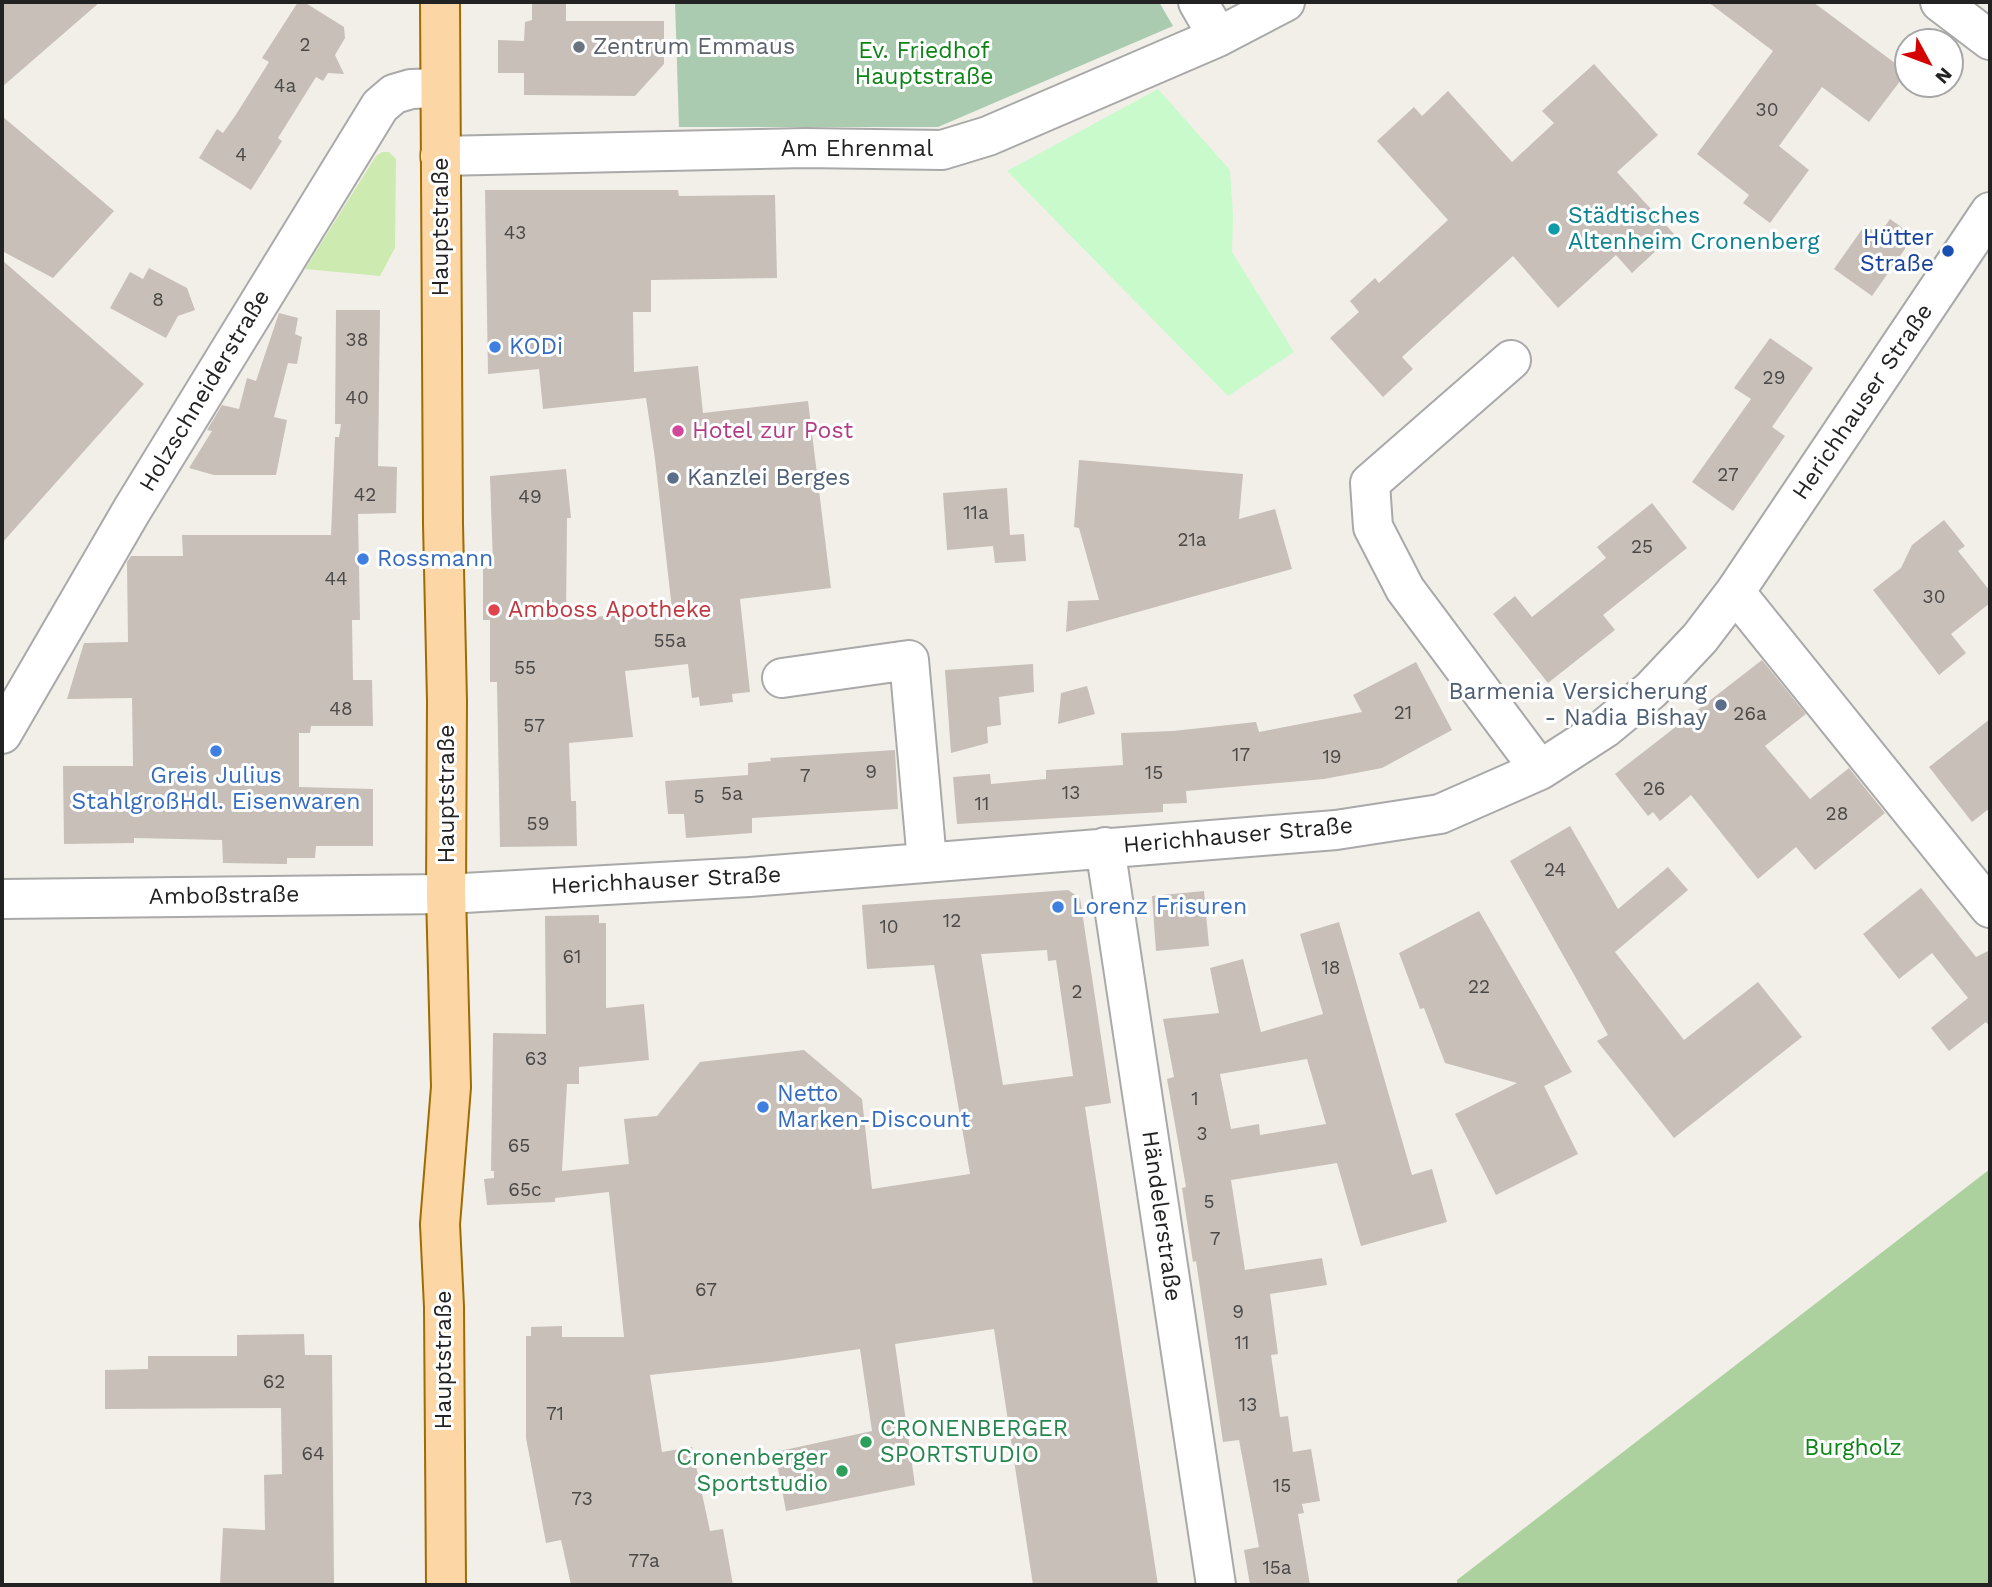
<!DOCTYPE html>
<html>
<head>
<meta charset="utf-8">
<style>
	body { margin:0 }
	#map { position:relative; width:1992px; height:1587px; overflow:hidden; background:#f2efe9; font-family:"Work Sans",sans-serif }
	canvas { display:block }
	.frame { position:absolute; inset:0; border:4px solid #222; pointer-events:none }
	.north { position:absolute; left:1894px; top:28px; width:70px; height:70px; box-sizing:border-box; background:#fff; border:2px solid #a7a7a7; border-radius:50%; rotate:131deg; font-size:19px; font-weight:700; line-height:28px; text-align:center; color:#222 }
	.north::after { content:''; display:block; margin:auto; width:24px; height:32px; background:#d40000; clip-path:polygon(50% 0,100% 100%,50% 72%,0 100%) }
</style>
</head>
<body>
<div id="map">
<canvas width="1992" height="1587"></canvas>
<div class="frame"></div>
<div class="north">N</div>
</div>
<script>
const context = document.querySelector('canvas').getContext('2d');
context.lineJoin = 'round';
function paint(path, color) { context.fillStyle = color; context.fill(path, 'evenodd'); }
const shape = rows => new Path2D(rows.map(r => 'M' + r).join(''));
function strokePath(path, color, width, dash) { context.strokeStyle = color; context.lineWidth = width; context.lineCap = dash ? 'butt' : 'round'; context.setLineDash(dash || []); context.stroke(path); }
function write(font, color, halo, rows, align = 'center') {
  context.font = font + ' "Work Sans",sans-serif'; context.lineWidth = 6; context.setLineDash([]); context.textBaseline = 'middle'; context.strokeStyle = halo; context.fillStyle = color; for (const [text, x, y, turn = 0] of rows) {
    context.save(); context.translate(x, y); context.rotate((+turn || 0) * Math.PI / 180); context.textAlign = isNaN(turn) ? turn : align; if (halo) context.strokeText(text, 0, 0); context.fillText(text, 0, 0); context.restore();
  }
}
const grass = shape([
	[382,152,389,152,396,159,395,248,380,276,305,269,376,156]
]);
const forest = shape([
	[1990,1169,1990,1585,1457,1585,1457,1580]
]);
const cemetery = shape([
	[675,2,1159,2,1173,26,938,127,679,127]
]);
const park = shape([
	[1158,89,1230,170,1233,215,1232,252,1294,352,1228,396,1007,171]
]);
const building = shape([
	[2,2,100,2,2,87],
	[298,2,304,2,344,27,345,38,335,55,344,74,328,73,323,81,316,77,278,138,282,141,251,190,199,158,217,129,223,133,237,113,269,62,262,58],
	[532,2,566,2,566,21,664,21,664,64,635,96,524,95,524,73,498,73,498,40,524,41,525,22,532,20],
	[1708,2,1813,2,1907,72,1869,122,1822,87,1779,146,1809,170,1770,223,1743,203,1749,195,1697,154,1773,51],
	[1594,64,1658,135,1617,172,1674,234,1632,273,1616,255,1558,308,1513,256,1402,357,1413,369,1383,397,1330,338,1359,312,1350,301,1375,278,1379,283,1448,220,1377,141,1414,107,1422,116,1448,91,1512,162,1554,123,1542,111],
	[2,116,114,211,53,278,2,251],
	[485,190,678,190,679,196,775,195,777,278,651,280,651,312,633,312,634,372,698,366,703,413,808,401,831,588,740,599,750,692,732,694,733,702,700,706,699,697,692,698,688,664,625,671,633,737,569,743,571,801,576,801,577,846,500,847,497,682,490,682,490,620,483,620,483,565,493,565,490,476,566,469,571,518,567,518,566,620,672,609,655,459,646,398,543,409,539,369,488,374],
	[1890,219,1914,236,1872,296,1834,269,1865,225,1879,235],
	[2,260,144,384,2,543],
	[149,268,187,288,195,310,178,316,166,338,110,308,130,272,143,279],
	[336,310,380,310,378,466,397,467,396,513,358,514,360,620,352,620,353,680,372,680,373,726,311,726,310,733,299,733,299,787,373,789,373,846,316,846,315,858,287,858,287,864,223,863,222,840,134,838,134,843,64,844,63,766,133,766,132,698,67,699,84,643,128,642,127,562,131,556,183,556,182,535,331,535,335,437,339,437,341,424,335,424],
	[279,313,298,318,295,334,302,337,297,364,288,363,274,417,287,420,276,475,214,475,189,468,212,431,207,430,222,405,239,409,247,378,256,381],
	[1770,338,1813,368,1772,427,1785,436,1733,511,1692,482,1751,399,1734,388],
	[1079,460,1243,474,1239,519,1275,509,1292,569,1066,632,1068,601,1099,600,1079,528,1074,527],
	[1007,488,1010,535,1024,534,1026,561,995,563,993,546,947,550,943,493],
	[1652,503,1687,548,1603,615,1615,630,1548,683,1493,614,1515,596,1532,617,1606,558,1597,547],
	[1944,520,1965,546,1958,551,1990,591,1990,603,1951,634,1966,653,1939,675,1873,590,1901,568,1912,545],
	[1762,660,1806,714,1765,746,1810,799,1849,768,1885,813,1815,870,1796,847,1758,879,1691,795,1660,821,1653,812,1648,816,1615,774],
	[1416,662,1452,730,1382,768,1324,779,1186,791,1187,803,1163,804,1163,812,957,824,953,777,990,774,991,784,1046,779,1046,770,1123,765,1121,733,1173,731,1256,722,1259,732,1362,712,1353,695],
	[1033,664,1034,692,999,697,1001,725,987,727,988,743,951,753,945,670],
	[1087,686,1095,714,1058,724,1061,693],
	[1990,719,1990,808,1972,822,1929,767],
	[895,750,898,809,752,818,752,833,686,838,684,814,668,814,665,781,748,775,748,763,771,761,770,758],
	[1570,826,1618,909,1668,867,1688,890,1615,952,1684,1040,1758,982,1802,1037,1674,1138,1597,1041,1608,1035,1510,861],
	[1921,888,1976,957,1990,950,1990,1027,1986,1022,1949,1051,1931,1028,1968,998,1932,953,1899,979,1863,934],
	[1068,890,1080,898,1111,1103,1085,1107,1158,1585,1033,1585,994,1329,895,1344,915,1485,786,1511,775,1452,872,1431,860,1349,771,1362,650,1375,662,1452,692,1447,710,1531,723,1529,733,1585,571,1585,561,1540,546,1543,526,1438,526,1336,531,1336,531,1327,562,1326,562,1337,624,1337,609,1192,555,1198,555,1202,487,1205,484,1179,494,1178,494,1171,491,1171,493,1033,546,1034,545,916,599,915,599,923,606,923,606,1008,644,1004,649,1060,579,1067,579,1084,567,1084,562,1171,629,1164,624,1119,657,1116,700,1062,804,1050,862,1099,872,1189,970,1174,934,965,867,969,862,905],
	[1047,950,1048,961,1056,960,1073,1076,1003,1085,981,954],
	[1204,891,1209,946,1156,951,1152,896],
	[1479,911,1572,1072,1544,1086,1578,1154,1496,1195,1455,1114,1517,1083,1445,1063,1424,1008,1420,1009,1399,953],
	[1339,922,1412,1175,1432,1169,1447,1222,1361,1246,1337,1163,1231,1180,1245,1270,1322,1258,1327,1285,1270,1294,1278,1354,1271,1355,1280,1417,1288,1416,1293,1452,1311,1449,1320,1501,1302,1504,1304,1513,1298,1514,1310,1585,1250,1585,1244,1550,1259,1547,1239,1440,1223,1442,1196,1261,1193,1262,1182,1188,1186,1187,1167,1079,1174,1077,1163,1019,1219,1013,1210,968,1243,959,1261,1032,1323,1014,1300,934],
	[1307,1059,1326,1124,1260,1135,1259,1124,1231,1129,1220,1074],
	[304,1334,305,1355,332,1355,334,1585,220,1585,223,1528,265,1530,264,1475,282,1474,281,1408,105,1409,105,1370,148,1369,148,1356,237,1356,237,1335]
]);
const minor = shape([
	[1198,2,1218,37],
	[1940,2,1990,40],
	[440,156,805,148,942,150,988,136,1218,37,1285,2],
	[1511,360,1370,483,1373,527,1405,589,1540,770],
	[1735,592,1990,908],
	[782,678,909,660,927,861],
	[2,734,132,510,380,106,394,94,411,89,440,88],
	[1105,847,1216,1585],
	[2,899,446,894,749,877,1336,830,1440,814,1540,770,1605,728,1651,690,1700,638,1735,592,1990,212]
]);
const major = shape([
	[440,2,443,524,447,701,446,894,451,1087,440,1224,444,1307,446,1585]
]);
const markers = [
	[579,47,7,"#6b7280"],
	[1554,229,7,"#0f9aa8"],
	[1948,251,7,"#1a4fb4"],
	[495,347,7,"#3f7fe0"],
	[678,431,7,"#d1479c"],
	[673,478,7,"#5c6f8a"],
	[363,559,7,"#3f7fe0"],
	[494,610,7,"#e0444e"],
	[1721,705,7,"#5c6f8a"],
	[216,751,7,"#3f7fe0"],
	[1058,907,7,"#3f7fe0"],
	[763,1107,7,"#3f7fe0"],
	[866,1442,7,"#2e9e5b"],
	[842,1471,7,"#2e9e5b"]
];
const numberNames = [
	["2",305,45],
	["4a",285,86],
	["30",1767,110],
	["4",241,155],
	["43",515,233],
	["8",158,300],
	["38",357,340],
	["29",1774,378],
	["40",357,398],
	["27",1728,475],
	["42",365,495],
	["49",530,497],
	["11a",976,513],
	["21a",1192,540],
	["25",1642,547],
	["44",336,579],
	["30",1934,597],
	["55a",670,641],
	["55",525,668],
	["48",341,709],
	["21",1403,713],
	["26a",1750,714],
	["57",534,726],
	["17",1241,755],
	["19",1332,757],
	["9",871,772],
	["15",1154,773],
	["7",805,776],
	["26",1654,789],
	["13",1071,793],
	["5a",732,794],
	["5",699,797],
	["11",982,804],
	["28",1837,814],
	["59",538,824],
	["24",1555,870],
	["12",952,921],
	["10",889,927],
	["61",572,957],
	["18",1331,968],
	["22",1479,987],
	["2",1077,992],
	["63",536,1059],
	["1",1195,1099],
	["3",1202,1134],
	["65",519,1146],
	["65c",525,1190],
	["5",1209,1202],
	["7",1215,1239],
	["67",706,1290],
	["9",1238,1312],
	["11",1242,1343],
	["62",274,1382],
	["13",1248,1405],
	["71",555,1414],
	["64",313,1454],
	["15",1282,1486],
	["73",582,1499],
	["77a",644,1561],
	["15a",1277,1568]
];
const worshipNames = [
	["Zentrum Emmaus",593,47]
];
const parkNames = [
	["Ev. Friedhof",924,51],
	["Hauptstraße",924,77],
	["Burgholz",1853,1448]
];
const streetNames = [
	["Am Ehrenmal",857,149],
	["Hauptstraße",441,227,-90],
	["Holzschneiderstraße",205,391,-59],
	["Herichhauser Straße",1863,402,-56],
	["Hauptstraße",447,794,-90],
	["Herichhauser Straße",1238,836,-5],
	["Herichhauser Straße",666,881,-3],
	["Amboßstraße",224,896,-1],
	["Händelerstraße",1161,1216,82],
	["Hauptstraße",444,1360,-90]
];
const cultureNames = [
	["Städtisches",1568,216],
	["Altenheim Cronenberg",1568,242]
];
const transitNames = [
	["Hütter",1934,238],
	["Straße",1934,264]
];
const shopNames = [
	["KODi",509,347],
	["Rossmann",377,559],
	["Greis Julius",216,776,"center"],
	["StahlgroßHdl. Eisenwaren",216,802,"center"],
	["Lorenz Frisuren",1072,907],
	["Netto",777,1094],
	["Marken-Discount",777,1120]
];
const hotelNames = [
	["Hotel zur Post",692,431]
];
const serviceNames = [
	["Kanzlei Berges",687,478],
	["Barmenia Versicherung",1707,692,"right"],
	["- Nadia Bishay",1707,718,"right"]
];
const healthNames = [
	["Amboss Apotheke",508,610]
];
const leisureNames = [
	["CRONENBERGER",880,1429],
	["SPORTSTUDIO",880,1455],
	["Cronenberger",828,1458,"right"],
	["Sportstudio",828,1484,"right"]
];
paint(grass, '#cdebb0');
paint(forest, '#add19e');
paint(cemetery, '#aacbaf');
paint(park, '#c8facc');
paint(building, '#c7bfb8');
strokePath(minor, '#a9a9a9', 42);
strokePath(major, '#a06b00', 42);
strokePath(minor, '#fff', 38);
strokePath(major, '#fcd6a4', 38);
for (const [x, y, r, color] of markers) { const dot = new Path2D(); dot.arc(x, y, r, 0, 2 * Math.PI); context.fillStyle = color; context.fill(dot); strokePath(dot, '#fff', 2.5); }
write('19px', '#4b4948', null, numberNames);
write('23px', '#5b616d', '#fff', worshipNames, 'left');
write('23px', '#0c8416', '#fff', parkNames);
write('23px', '#222', '#fff', streetNames);
write('23px', '#0d838f', '#fff', cultureNames, 'left');
write('23px', '#164399', '#fff', transitNames, 'right');
write('23px', '#366cbe', '#fff', shopNames, 'left');
write('23px', '#b23c85', '#fff', hotelNames, 'left');
write('23px', '#4e5e75', '#fff', serviceNames, 'left');
write('23px', '#be3a42', '#fff', healthNames, 'left');
write('23px', '#27864d', '#fff', leisureNames, 'left');
</script>
</body>
</html>
